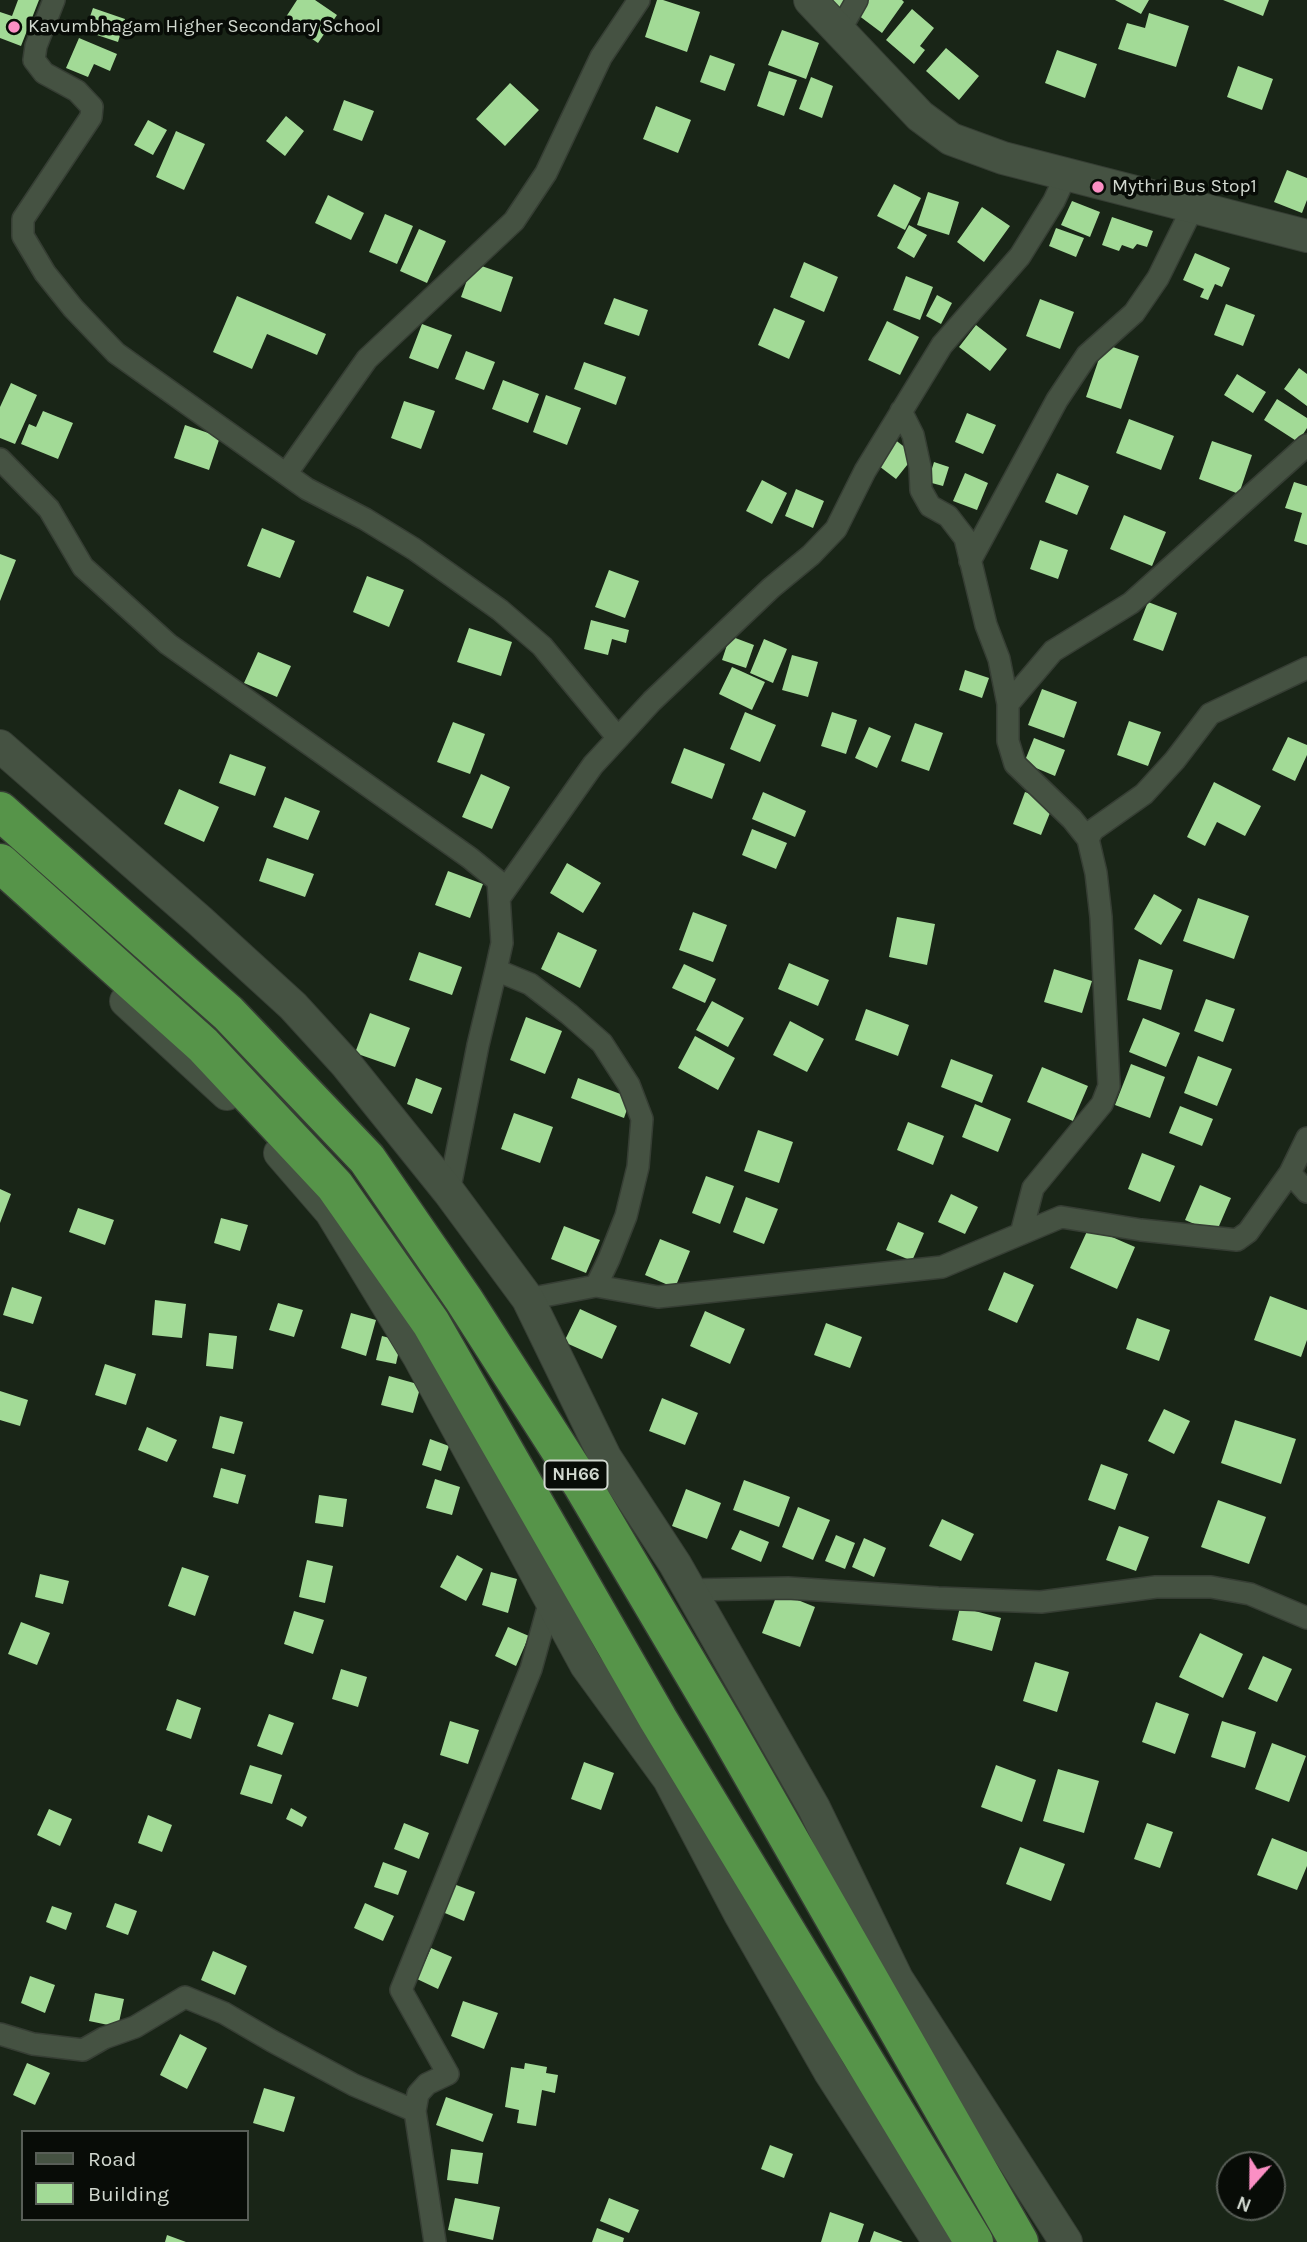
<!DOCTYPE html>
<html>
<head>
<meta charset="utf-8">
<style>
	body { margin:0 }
	#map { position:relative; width:1307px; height:2242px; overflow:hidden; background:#192517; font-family:Karla,sans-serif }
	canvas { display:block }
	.legend { position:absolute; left:21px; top:2130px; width:228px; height:91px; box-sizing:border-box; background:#080c07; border:2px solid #585e57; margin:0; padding:9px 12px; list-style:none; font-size:21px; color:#d1d8cf }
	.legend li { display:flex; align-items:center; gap:14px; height:35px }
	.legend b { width:35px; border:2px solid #585e57 }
	.north { position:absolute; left:1216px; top:2151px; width:70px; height:70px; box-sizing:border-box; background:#080c07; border:2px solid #585e57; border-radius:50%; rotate:201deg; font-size:19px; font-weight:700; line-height:28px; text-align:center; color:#d1d8cf }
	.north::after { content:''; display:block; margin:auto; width:24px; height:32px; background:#fb8fc4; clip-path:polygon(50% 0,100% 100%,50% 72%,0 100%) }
</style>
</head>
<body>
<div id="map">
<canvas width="1307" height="2242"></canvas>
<ul class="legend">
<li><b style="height:9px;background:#455242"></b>Road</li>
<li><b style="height:19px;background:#a2da96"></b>Building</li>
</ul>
<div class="north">N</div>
</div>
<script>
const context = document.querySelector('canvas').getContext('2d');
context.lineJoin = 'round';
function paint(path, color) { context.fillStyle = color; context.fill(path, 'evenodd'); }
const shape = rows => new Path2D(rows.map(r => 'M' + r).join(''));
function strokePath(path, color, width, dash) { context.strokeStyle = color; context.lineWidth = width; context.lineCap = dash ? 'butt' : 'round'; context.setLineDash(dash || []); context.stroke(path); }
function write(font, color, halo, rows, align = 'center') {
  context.font = font + ' Karla,sans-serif'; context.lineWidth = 7; context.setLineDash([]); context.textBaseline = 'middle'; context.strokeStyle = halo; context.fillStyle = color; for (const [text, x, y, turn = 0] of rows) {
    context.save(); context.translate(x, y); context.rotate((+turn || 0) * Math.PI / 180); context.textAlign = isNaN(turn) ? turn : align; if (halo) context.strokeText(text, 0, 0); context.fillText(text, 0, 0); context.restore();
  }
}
const building = shape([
	[18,0,39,0,21,46,0,38,0,12,12,16],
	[297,0,315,0,337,15,318,43,284,20],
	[657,0,663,0,700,12,687,52,645,37],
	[827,0,851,0,846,11,826,2],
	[863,0,902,0,904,2,882,33,854,12],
	[1115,0,1149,0,1141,14],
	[1223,0,1269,0,1263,16],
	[93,8,125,19,118,42,85,31],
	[912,9,934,28,920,46,925,50,914,64,886,40],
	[1149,13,1189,26,1176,67,1118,49,1127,23,1145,28],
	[782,30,819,43,806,79,768,65],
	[79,38,117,54,110,71,94,64,88,77,66,68],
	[946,48,979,76,959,100,926,71],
	[1057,50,1097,64,1085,98,1045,83],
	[710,55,735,64,725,91,700,82],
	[1238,66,1273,79,1262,110,1227,97],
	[769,71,797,80,784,116,757,106],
	[811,77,833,86,822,118,799,109],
	[510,83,539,110,505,146,476,119],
	[344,100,374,111,362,141,333,130],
	[656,106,691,120,678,153,643,139],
	[286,116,304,131,285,156,266,141],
	[148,120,167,130,153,155,134,145],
	[176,131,205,144,184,190,156,177],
	[1287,170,1307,178,1307,200,1302,213,1274,202],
	[894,184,921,198,905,230,877,216],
	[928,192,959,202,949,235,917,225],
	[328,195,364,213,351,240,315,223],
	[1072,201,1100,212,1090,237,1061,225],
	[982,207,1010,226,984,262,957,242],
	[385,214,413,226,397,264,369,252],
	[1112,217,1153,231,1147,247,1137,244,1133,249,1122,245,1119,251,1102,245],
	[909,225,927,235,914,258,897,248],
	[1056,228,1084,238,1076,257,1049,246],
	[419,229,446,241,427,283,400,271],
	[1195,253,1230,268,1222,287,1215,284,1208,300,1200,297,1204,289,1183,280],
	[804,262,838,277,824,312,790,297],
	[473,263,513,277,501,312,461,297],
	[906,276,933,287,920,320,893,310],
	[937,295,952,303,941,324,926,316],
	[237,296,326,334,317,355,267,334,252,369,213,352],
	[614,298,648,310,639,336,604,324],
	[1040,299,1074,312,1060,349,1026,336],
	[1226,304,1255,315,1243,346,1214,335],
	[774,308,805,321,789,359,758,345],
	[887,321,919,337,900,375,868,360],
	[422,324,452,335,438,369,409,358],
	[976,325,1007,349,990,371,959,347],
	[1104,344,1139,356,1121,409,1086,397],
	[466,351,495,362,484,390,455,379],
	[584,362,626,377,616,405,574,389],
	[1299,368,1307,374,1307,406,1284,389],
	[1237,374,1266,392,1253,413,1224,395],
	[503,380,539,394,528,423,492,409],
	[11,383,37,395,15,444,0,438,0,407],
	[546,395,581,408,567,445,533,432],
	[1277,399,1307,418,1307,428,1298,442,1264,420],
	[404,401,435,411,421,449,391,438],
	[43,411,73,423,58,459,21,444,29,424,36,427],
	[967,413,996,425,983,454,955,442],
	[1129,419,1174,436,1161,470,1116,453],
	[185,425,220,437,209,470,174,458],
	[894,439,915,455,896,479,875,463],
	[1212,441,1252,455,1239,494,1199,479],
	[934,462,949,467,943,486,928,482],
	[965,473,988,483,977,510,953,501],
	[1057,473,1089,486,1077,515,1045,502],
	[762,480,787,493,772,524,746,511],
	[1294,482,1307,486,1307,545,1294,541,1302,513,1285,508],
	[796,489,824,501,813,528,785,516],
	[1124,515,1166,532,1152,566,1110,549],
	[262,528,295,541,280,578,247,566],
	[1040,540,1068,550,1058,579,1030,569],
	[0,554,16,560,0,601],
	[609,570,639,581,625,618,595,607],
	[367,576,404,590,389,627,353,612],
	[1148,602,1177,613,1163,651,1133,640],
	[591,620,629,630,626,643,612,639,608,655,584,649],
	[469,628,512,642,501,676,457,662],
	[730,636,754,645,746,668,722,660],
	[764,639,787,649,773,683,750,673],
	[258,652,291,666,277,697,244,683],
	[792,655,818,662,808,697,782,690],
	[732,667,765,682,752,710,719,694],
	[965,670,989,678,982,698,959,690],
	[1042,689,1077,702,1064,738,1028,725],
	[745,712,776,725,760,762,730,749],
	[832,712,857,720,846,754,821,746],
	[1129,721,1161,732,1148,766,1117,755],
	[453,722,485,734,470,774,437,762],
	[915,723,943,733,929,771,901,761],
	[869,727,891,736,877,768,855,758],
	[1288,737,1307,745,1307,755,1295,781,1272,770],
	[1034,738,1065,750,1055,776,1024,763],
	[684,748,725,764,712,799,671,783],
	[230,754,266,767,255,796,219,783],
	[481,774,510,787,492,829,462,817],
	[1214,782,1261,806,1245,836,1217,822,1205,846,1187,837],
	[179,789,219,807,204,842,164,824],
	[763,792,806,811,795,837,752,819],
	[1025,792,1054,803,1041,835,1013,824],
	[285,797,320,811,308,840,273,827],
	[752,829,787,843,776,869,742,855],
	[267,858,314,874,305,897,259,881],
	[567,863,601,883,583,913,550,893],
	[448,871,483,884,470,918,435,905],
	[1154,894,1182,910,1161,945,1134,929],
	[1198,898,1249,916,1234,959,1183,941],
	[693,912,727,925,713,962,679,950],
	[897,917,935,924,927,965,889,957],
	[558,932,597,950,580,988,541,969],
	[419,952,462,967,452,995,409,980],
	[1139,959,1173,970,1161,1010,1127,1000],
	[789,963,829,980,818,1006,778,989],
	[684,964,716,979,705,1003,672,988],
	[1054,969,1092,981,1082,1013,1044,1002],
	[1206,999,1235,1009,1223,1042,1194,1031],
	[712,1001,744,1018,728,1047,696,1030],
	[866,1009,909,1025,898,1056,855,1040],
	[370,1013,410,1028,395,1067,355,1053],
	[526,1017,562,1031,545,1074,510,1060],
	[1143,1018,1180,1033,1166,1067,1129,1052],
	[790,1021,824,1039,807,1072,773,1055],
	[695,1036,735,1058,718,1090,678,1068],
	[1198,1056,1232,1069,1217,1106,1184,1093],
	[951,1059,993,1075,982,1103,941,1087],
	[1131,1064,1165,1077,1150,1118,1115,1105],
	[1042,1067,1088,1086,1073,1121,1027,1102],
	[416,1078,442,1088,432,1114,407,1104],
	[578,1078,631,1098,624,1118,571,1098],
	[975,1104,1011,1119,998,1152,962,1137],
	[1180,1106,1213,1119,1202,1146,1169,1133],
	[514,1113,553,1127,540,1163,501,1149],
	[908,1122,944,1136,933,1165,897,1150],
	[758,1130,793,1142,779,1183,744,1171],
	[1142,1153,1175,1166,1160,1202,1128,1189],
	[706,1176,734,1186,720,1224,692,1213],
	[1200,1185,1231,1198,1216,1233,1185,1220],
	[0,1189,11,1194,0,1223],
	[951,1194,978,1207,965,1234,938,1222],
	[746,1197,778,1209,764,1244,733,1232],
	[78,1208,114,1220,105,1245,69,1232],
	[221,1218,248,1225,240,1251,214,1243],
	[898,1222,924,1233,912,1261,886,1250],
	[564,1226,600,1240,586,1273,551,1259],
	[1089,1227,1135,1247,1117,1289,1070,1268],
	[660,1239,690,1251,675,1288,645,1275],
	[1004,1272,1034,1285,1017,1323,988,1310],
	[12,1287,42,1297,33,1324,3,1315],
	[1270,1296,1307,1310,1307,1340,1301,1357,1254,1340],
	[155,1300,186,1304,182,1338,152,1335],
	[278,1303,303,1310,294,1337,269,1330],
	[580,1309,617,1326,602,1359,564,1342],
	[705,1311,745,1329,730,1364,690,1346],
	[351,1313,376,1320,366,1356,341,1348],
	[1137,1318,1170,1330,1159,1361,1126,1349],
	[826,1323,862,1337,850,1368,814,1355],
	[209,1333,237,1336,233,1369,206,1366],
	[382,1336,401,1341,396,1364,376,1360],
	[105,1364,136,1374,126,1405,95,1395],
	[389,1376,421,1385,413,1413,381,1405],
	[0,1391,28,1400,20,1426,0,1420],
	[662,1398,698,1413,685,1445,649,1431],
	[1164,1409,1190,1421,1174,1454,1148,1441],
	[220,1416,243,1422,234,1454,212,1448],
	[1235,1420,1296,1439,1281,1484,1221,1463],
	[147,1427,177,1440,167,1462,138,1450],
	[430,1439,449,1446,441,1471,422,1465],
	[1101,1464,1128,1474,1115,1510,1088,1500],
	[221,1468,246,1475,238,1504,213,1497],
	[435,1479,460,1487,452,1515,426,1508],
	[744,1480,790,1497,779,1527,733,1510],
	[686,1489,721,1503,707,1539,672,1526],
	[319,1495,347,1499,343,1527,315,1523],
	[1218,1500,1266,1517,1249,1564,1201,1547],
	[798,1507,830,1520,813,1560,782,1547],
	[942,1519,974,1534,961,1561,929,1546],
	[1119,1526,1149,1537,1136,1571,1106,1560],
	[740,1530,769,1542,761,1562,731,1549],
	[836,1535,855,1543,845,1569,825,1561],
	[864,1538,886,1548,874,1577,852,1567],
	[457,1555,483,1569,466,1601,440,1587],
	[307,1560,333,1566,325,1603,299,1597],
	[182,1567,209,1576,195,1616,168,1606],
	[491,1572,517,1579,508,1613,482,1605],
	[40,1574,69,1581,63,1604,35,1597],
	[778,1592,815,1607,800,1647,762,1633],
	[960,1607,1001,1618,992,1651,952,1640],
	[294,1611,324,1620,313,1654,284,1644],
	[21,1622,50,1633,37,1665,8,1654],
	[508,1627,529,1636,516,1666,495,1656],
	[1200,1633,1243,1654,1223,1698,1179,1677],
	[1263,1656,1292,1669,1277,1702,1248,1689],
	[1035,1662,1069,1672,1057,1712,1023,1701],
	[341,1669,367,1677,358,1707,332,1699],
	[177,1699,201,1708,191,1739,166,1730],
	[1156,1702,1189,1714,1175,1754,1142,1742],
	[269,1714,294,1723,282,1755,257,1746],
	[450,1721,479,1730,468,1764,440,1755],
	[1222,1721,1256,1732,1245,1768,1211,1757],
	[1272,1743,1306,1756,1289,1802,1255,1789],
	[584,1762,614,1773,601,1810,571,1799],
	[250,1765,282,1775,272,1804,240,1794],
	[996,1765,1036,1780,1022,1822,981,1807],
	[1058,1769,1099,1781,1084,1833,1043,1821],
	[291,1808,307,1817,302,1827,286,1819],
	[49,1809,72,1819,60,1846,37,1835],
	[148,1815,172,1825,162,1852,138,1843],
	[404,1823,429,1833,419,1859,394,1849],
	[1147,1823,1173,1832,1160,1868,1134,1859],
	[1272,1838,1307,1852,1307,1866,1297,1890,1257,1875],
	[1020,1847,1065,1864,1051,1901,1006,1884],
	[383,1862,407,1871,398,1895,374,1887],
	[451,1883,475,1892,464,1921,440,1911],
	[115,1903,137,1911,128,1935,106,1927],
	[365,1903,394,1916,383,1941,354,1928],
	[52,1906,72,1913,66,1930,46,1922],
	[431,1948,452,1957,438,1989,417,1979],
	[213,1951,247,1966,235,1995,201,1980],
	[30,1976,55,1985,45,2013,21,2003],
	[95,1993,124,1999,118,2027,89,2021],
	[463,2001,498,2013,484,2049,451,2036],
	[180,2034,207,2048,187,2089,160,2075],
	[27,2063,50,2073,35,2105,13,2095],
	[525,2063,547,2067,546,2073,558,2075,555,2093,542,2090,536,2126,517,2123,519,2110,505,2107,511,2067,524,2069],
	[264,2088,295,2097,284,2132,253,2123],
	[446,2097,493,2114,483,2142,436,2125],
	[770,2145,793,2154,784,2178,761,2169],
	[451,2149,483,2153,478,2184,447,2180],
	[455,2198,500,2207,493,2240,448,2230],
	[609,2198,639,2210,629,2233,600,2221],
	[830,2212,864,2224,858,2242,821,2242],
	[597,2228,624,2238,623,2242,592,2242],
	[874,2231,903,2242,870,2242],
	[167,2235,186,2242,165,2242]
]);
const street = shape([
	[54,0,36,46,34,60,44,73,77,91,92,107,91,117,23,219,23,236,45,273,73,308,116,353,307,489,365,519,414,549,500,610,542,646,618,738],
	[840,30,857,0],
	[901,411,913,435,920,467,921,490,930,506,948,516,965,538,986,625,999,659,1008,704,1008,741,1015,764,1072,819,1088,839],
	[0,459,49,509,83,567,168,644,470,858,498,881,502,943,496,970,530,984,569,1014,602,1043,629,1085,642,1119,638,1167,626,1216,609,1259,596,1286,528,1299],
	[286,474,367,359,514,221,546,173,601,57,639,0],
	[970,561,1057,400,1087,355,1134,313,1158,278,1193,207],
	[1008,704,1053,651,1131,603,1307,445],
	[500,897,593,765,618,738,652,701,771,588,811,555,836,529,865,471,942,345,1020,256,1054,201,1066,175],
	[1290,1173,1307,1192],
	[449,1192,478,1045,496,970],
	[1021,1234,1033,1188,1102,1104,1109,1086,1101,917,1096,873,1088,839,1093,830,1144,794,1175,760,1210,714,1307,668],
	[596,1286,658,1297,942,1267,1061,1217,1141,1230,1237,1240,1248,1232,1290,1173,1307,1138],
	[690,1590,788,1588,938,1598,1041,1602,1156,1587,1211,1587,1250,1594,1307,1618],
	[0,2034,33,2044,83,2050,104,2038,135,2027,185,1997,224,2013,272,2041,354,2085,415,2111,435,2242],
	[415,2111,418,2094,427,2084,448,2074,401,1990,531,1669,551,1597]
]);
const secondary = shape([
	[810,0,920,116,951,139,1003,158,1307,236],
	[0,746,200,921,293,1006,346,1064,449,1192,528,1299,605,1457,675,1564,814,1808,897,1979,1066,2242],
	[126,1001,227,1094],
	[280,1153,331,1212,419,1357,586,1665,669,1779,740,1914,830,2072,939,2242]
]);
const highway = shape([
	[0,811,228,1013,367,1159,464,1300,583,1486,724,1725,1019,2242],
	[0,863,203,1045,335,1186,431,1323,658,1719,974,2242]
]);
const markers = [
	[14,27,7,"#fb8fc4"],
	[1098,187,7,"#fb8fc4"]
];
const shields = [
	[576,1475,63]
];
const shieldNames = [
	["NH66",576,1475]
];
const poiNames = [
	["Kavumbhagam Higher Secondary School",28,27],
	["Mythri Bus Stop1",1112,187]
];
paint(building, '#a2da96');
strokePath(street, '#363e34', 24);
strokePath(secondary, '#363e34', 34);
strokePath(highway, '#363e34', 41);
strokePath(street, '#455242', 21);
strokePath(secondary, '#455242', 32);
strokePath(highway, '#569449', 38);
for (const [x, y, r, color] of markers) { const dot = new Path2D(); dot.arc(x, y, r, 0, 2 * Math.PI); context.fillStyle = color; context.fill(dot); strokePath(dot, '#080c07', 2.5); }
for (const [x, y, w] of shields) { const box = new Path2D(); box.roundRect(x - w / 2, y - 14.5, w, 29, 5); context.fillStyle = '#080c07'; context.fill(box); strokePath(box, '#d1d8cf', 2); }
write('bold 18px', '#d1d8cf', null, shieldNames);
write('19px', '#d1d8cf', '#080c07', poiNames, 'left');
</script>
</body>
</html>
